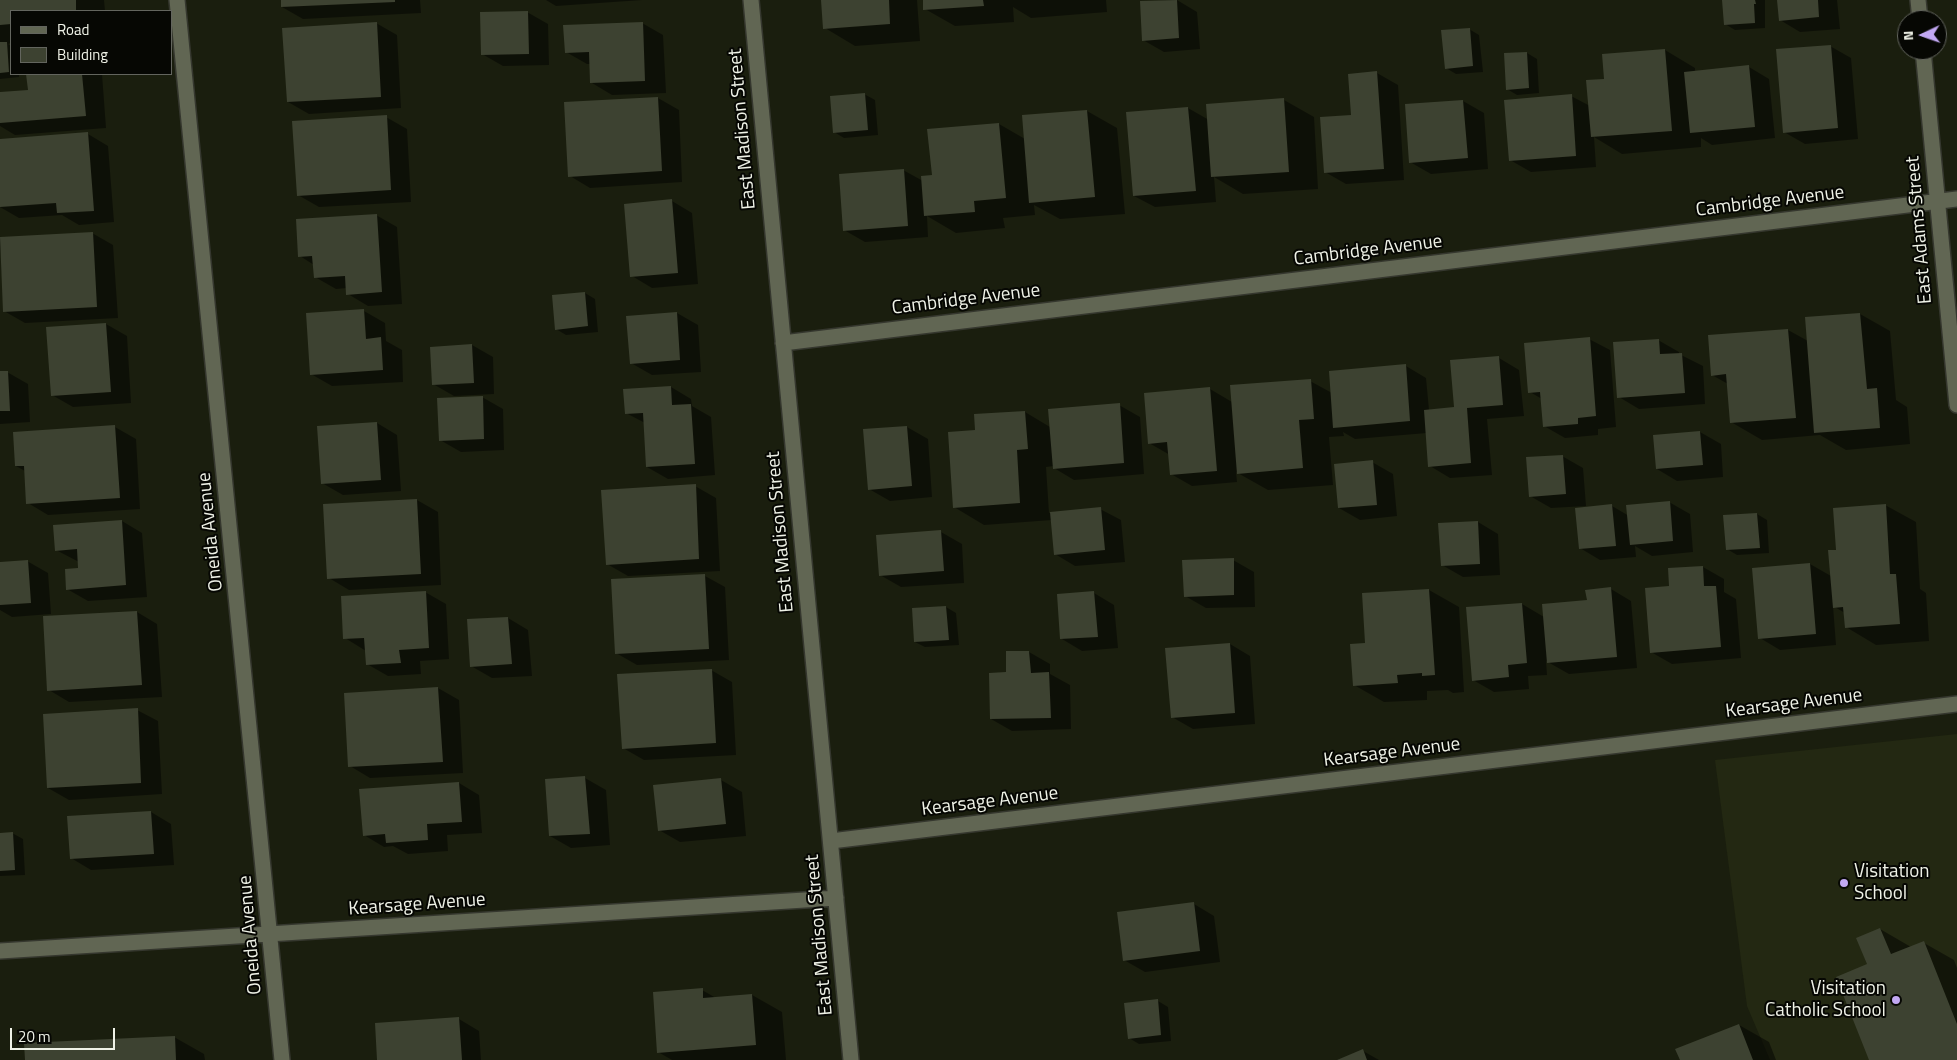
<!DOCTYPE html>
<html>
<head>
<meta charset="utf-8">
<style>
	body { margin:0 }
	#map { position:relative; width:1957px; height:1060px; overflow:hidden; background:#1a1e0e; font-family:"Titillium Web",sans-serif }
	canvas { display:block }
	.legend { position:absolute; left:10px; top:10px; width:162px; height:65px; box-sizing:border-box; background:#060703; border:1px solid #63655e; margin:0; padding:6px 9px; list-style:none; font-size:15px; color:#eff2e7 }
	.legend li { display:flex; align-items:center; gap:10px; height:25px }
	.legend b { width:25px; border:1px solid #63655e }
	.north { position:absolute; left:1897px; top:10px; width:50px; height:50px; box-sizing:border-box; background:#060703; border:1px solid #63655e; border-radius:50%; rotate:267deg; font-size:14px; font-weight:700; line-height:20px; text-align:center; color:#eff2e7 }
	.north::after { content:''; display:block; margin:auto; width:18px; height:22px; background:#c2a8f3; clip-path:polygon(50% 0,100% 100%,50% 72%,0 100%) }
	.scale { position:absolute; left:10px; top:1028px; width:105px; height:22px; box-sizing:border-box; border:2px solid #eff2e7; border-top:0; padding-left:6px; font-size:15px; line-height:18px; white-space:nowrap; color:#eff2e7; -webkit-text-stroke:4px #060703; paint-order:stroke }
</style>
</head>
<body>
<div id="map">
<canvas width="1957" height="1060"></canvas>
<ul class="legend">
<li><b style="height:6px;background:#616653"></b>Road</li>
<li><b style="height:14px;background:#3d4231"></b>Building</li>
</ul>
<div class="north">N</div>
<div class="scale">20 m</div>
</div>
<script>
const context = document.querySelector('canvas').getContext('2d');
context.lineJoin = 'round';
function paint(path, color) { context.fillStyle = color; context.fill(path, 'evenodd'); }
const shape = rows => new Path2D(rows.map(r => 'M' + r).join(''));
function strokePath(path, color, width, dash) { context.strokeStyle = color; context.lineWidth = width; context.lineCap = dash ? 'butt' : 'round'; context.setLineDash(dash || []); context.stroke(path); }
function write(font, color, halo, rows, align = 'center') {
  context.font = font + ' "Titillium Web",sans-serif'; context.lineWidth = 4; context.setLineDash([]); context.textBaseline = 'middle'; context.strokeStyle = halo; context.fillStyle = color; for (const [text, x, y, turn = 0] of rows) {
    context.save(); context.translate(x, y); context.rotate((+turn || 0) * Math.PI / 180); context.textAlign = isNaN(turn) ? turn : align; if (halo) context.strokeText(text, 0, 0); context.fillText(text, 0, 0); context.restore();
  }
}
const built = shape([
	[1957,734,1957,1060,1770,1060,1747,1006,1715,760]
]);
const shadow = shape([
	[0,0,104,0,105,11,11,11,11,43,8,44,11,46,11,74,19,74,19,77,0,79],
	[282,0,420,0,421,13,303,19,282,7],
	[546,0,642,0,556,6],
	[822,0,917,0,920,41,855,46,825,28],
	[924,0,1106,0,1107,12,1031,18,1013,7,1014,22,955,26,925,9],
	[1177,0,1197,12,1200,49,1164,52,1143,40,1141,2],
	[1723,0,1765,0,1765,28,1735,30,1725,24],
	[1778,0,1837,0,1840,29,1800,32,1780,20],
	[527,12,548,24,549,65,503,66,482,54],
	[376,23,397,35,401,108,309,114,288,102],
	[642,23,663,35,666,93,612,95,592,83,591,64,587,64,566,52],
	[1469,29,1479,35,1483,72,1456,74,1446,68],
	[1830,46,1851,58,1858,139,1805,144,1784,132],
	[1665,50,1695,68,1695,72,1749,67,1769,79,1775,138,1712,145,1701,138,1701,147,1622,154,1594,137,1596,167,1531,172,1510,160,1571,96,1590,106,1605,80],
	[1527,53,1537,59,1539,93,1517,95,1507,89],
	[1377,73,1398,85,1404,180,1346,184,1325,172,1352,116],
	[28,74,102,74,106,128,15,135,0,126,0,93,29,91],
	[864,94,875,100,878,135,844,138,834,132],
	[658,98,679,110,682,182,590,188,570,176],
	[1284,100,1314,117,1318,189,1243,194,1214,177,1216,202,1155,207,1134,196,1188,108,1209,120],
	[1463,101,1484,113,1488,169,1431,174,1410,162,1406,106],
	[1087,111,1117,128,1125,214,1060,219,1034,205,1035,215,1003,218,1005,228,956,233,927,216,928,237,865,242,844,230,903,170,923,181,933,177,999,124,1025,139,1023,116],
	[386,117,407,129,411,202,319,207,298,195],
	[88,134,108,146,114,222,79,225,62,215,19,218,0,207,0,140],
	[672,201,692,213,698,284,652,288,632,276],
	[376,215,397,227,402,304,368,306,348,294,347,288,336,289,315,277,314,265,300,256],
	[92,233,113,245,118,318,25,323,4,311,0,239],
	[585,293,595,299,598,332,566,335,556,329],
	[364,311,385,323,386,341,402,350,403,382,332,386,311,374],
	[677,313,698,325,701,372,652,375,631,363],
	[1860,314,1890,331,1896,400,1907,407,1910,444,1846,450,1820,435,1762,440,1731,422,1728,384,1712,375,1788,330,1808,341,1806,318],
	[106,324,127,336,131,403,73,407,52,395],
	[1589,339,1610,350,1616,427,1598,429,1598,435,1565,438,1544,426,1542,399,1530,392],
	[1658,340,1679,352,1679,354,1703,366,1705,404,1639,409,1619,397],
	[472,345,493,357,494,394,454,396,433,384],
	[1499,358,1519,370,1524,416,1487,419,1492,475,1450,478,1430,466,1427,433,1355,439,1343,432,1344,436,1329,437,1333,485,1268,490,1236,472,1237,482,1192,486,1171,474,1170,455,1149,443,1210,389,1232,402,1310,381,1332,393,1406,366,1426,378,1429,410,1455,408],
	[7,372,28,384,30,422,0,424,0,373],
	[671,387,691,399,692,406,711,417,715,475,668,479,647,467,645,423,626,413],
	[482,397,503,409,504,450,461,452,440,440],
	[1119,405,1140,417,1144,474,1074,480,1054,468,1054,466,1046,467,1049,513,1100,509,1121,520,1125,562,1075,566,1055,554,1052,520,984,525,954,507,977,431,1025,412,1050,427],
	[377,423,397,435,401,491,343,495,322,483],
	[115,427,136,439,140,509,48,515,28,503,25,471,16,466],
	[907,427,928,439,932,497,890,501,869,489],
	[1700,432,1721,444,1723,477,1677,481,1657,469],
	[1562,456,1583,468,1586,506,1551,508,1530,496],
	[1372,462,1393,474,1397,516,1360,520,1339,508],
	[695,486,716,498,720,571,628,576,607,564],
	[417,500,438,512,441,585,349,590,329,578],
	[1669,502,1690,514,1693,552,1652,556,1635,546,1636,557,1600,560,1580,548,1612,506,1629,516],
	[1885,505,1916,522,1920,589,1926,593,1929,641,1876,645,1846,627,1845,613,1833,606,1836,645,1780,650,1760,638,1810,564,1831,576,1837,551],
	[1757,514,1767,520,1769,553,1737,555,1727,549],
	[122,521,142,533,147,597,88,601,67,589,80,569,79,562,56,550],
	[1478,522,1498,534,1500,575,1463,577,1442,565],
	[941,532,962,544,964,583,901,587,880,575],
	[1233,560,1254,572,1255,607,1206,608,1185,596],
	[27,561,48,573,51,614,12,617,0,610,0,563],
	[1703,567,1724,579,1724,592,1736,599,1741,658,1672,664,1651,652,1671,587],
	[705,576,725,587,729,660,637,665,616,653],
	[1611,589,1631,601,1637,668,1569,674,1546,661,1547,675,1528,676,1529,689,1494,692,1473,680,1522,604,1544,617,1588,601],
	[1429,590,1459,607,1464,692,1453,693,1448,690,1427,691,1427,700,1384,702,1354,685,1367,644],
	[425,592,446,604,449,659,420,661,421,674,388,676,367,664,366,651,345,638],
	[1094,593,1114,605,1118,648,1082,651,1062,639],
	[946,607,956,613,959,645,925,647,915,642,913,610],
	[137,612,157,624,162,697,69,702,49,690],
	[508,618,528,630,532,676,492,678,471,666],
	[1230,644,1250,656,1255,724,1193,729,1172,717],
	[1029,652,1050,664,1050,674,1070,685,1071,729,1012,731,991,719,1007,674],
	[711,670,732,682,736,755,644,760,623,748],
	[438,688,459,700,463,773,370,778,350,766],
	[137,710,158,721,162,794,69,800,48,788],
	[585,778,606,790,610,845,571,848,550,836],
	[721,780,742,792,746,836,680,842,659,830],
	[459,783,479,795,482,833,447,835,448,851,408,854,393,846,384,847,364,835],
	[151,812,171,824,174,865,91,870,71,858],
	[12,833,23,839,25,875,0,876,0,834],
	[1194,904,1214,916,1220,962,1145,972,1124,960],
	[1880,929,1911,947,1924,943,1954,960,1957,968,1957,1060,1871,1060,1868,965],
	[702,990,716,998,752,995,782,1012,786,1060,672,1060,658,1052],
	[1158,1001,1168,1007,1171,1041,1139,1044,1129,1038],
	[459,1019,479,1031,481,1060,378,1060],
	[1739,1025,1769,1042,1776,1060,1681,1060],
	[174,1037,204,1054,205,1060,26,1060],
	[1363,1051,1379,1060,1340,1060]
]);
const building = shape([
	[0,0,76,0,76,11,11,11,11,24,0,25],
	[281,0,395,0,395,2,281,7],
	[821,0,889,0,890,24,823,29],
	[923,0,983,0,984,6,923,10],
	[1177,0,1179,38,1142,41,1140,1],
	[1722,0,1755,0,1756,4,1754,4,1755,23,1724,25],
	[1777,0,1818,0,1819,17,1779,21],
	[528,11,529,54,481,55,480,12],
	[377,22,381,97,287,102,282,28],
	[643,22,645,81,590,83,589,52,565,53,563,25],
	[1470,28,1473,66,1445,69,1441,30],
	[0,42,7,42,9,72,0,73],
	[1831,45,1838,128,1783,133,1776,49],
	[1665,49,1672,131,1591,137,1586,80,1604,79,1602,54],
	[1527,52,1529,88,1506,90,1504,53],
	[1749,65,1755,127,1690,133,1684,72],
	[1377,71,1384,169,1324,173,1320,117,1351,115,1348,74],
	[26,74,82,74,86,116,0,123,0,92,28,90],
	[865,93,868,130,833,133,830,96],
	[1572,94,1576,156,1509,161,1504,100],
	[658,97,662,171,568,177,564,102],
	[1284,98,1289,172,1211,177,1206,104],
	[1463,100,1468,158,1409,163,1405,104],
	[1188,107,1196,191,1133,196,1126,112],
	[1087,110,1095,197,1029,203,1022,115],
	[387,115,391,190,297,196,292,121],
	[999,123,1006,198,974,201,975,212,924,216,921,176,932,175,927,129],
	[88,132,94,211,57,213,56,203,0,207,0,139],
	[904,169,908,226,843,231,839,174],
	[672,199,678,273,630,277,624,204],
	[377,214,382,292,346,295,345,276,314,278,312,256,298,257,296,219],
	[93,232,97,307,3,312,0,237],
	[585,292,588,326,555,330,552,295],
	[364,309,366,339,381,337,383,370,310,375,306,313],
	[677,312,680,360,630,364,626,316],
	[1860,313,1867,389,1877,388,1880,428,1814,433,1805,317],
	[106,323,111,392,51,396,46,327],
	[1788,329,1796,418,1730,423,1726,374,1711,376,1708,335],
	[1590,337,1596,416,1578,418,1578,424,1543,427,1540,392,1528,393,1524,343],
	[1659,339,1660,354,1682,353,1685,393,1617,398,1613,342],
	[472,344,474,383,432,385,430,347],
	[1499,356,1503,405,1467,408,1471,463,1428,467,1424,410,1454,407,1450,360],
	[1406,364,1410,421,1333,428,1329,371],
	[0,371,8,371,10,411,0,411],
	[1311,379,1314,419,1299,420,1303,468,1237,474,1230,385],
	[671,386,672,405,691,404,695,464,646,467,643,413,625,414,623,389],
	[1210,387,1217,471,1170,475,1167,442,1148,444,1144,393],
	[483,396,484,439,439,441,437,398],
	[1120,403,1124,463,1053,469,1048,409],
	[1025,411,1028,449,1017,450,1020,503,953,508,948,432,975,430,974,414],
	[377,422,381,480,321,484,317,426],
	[115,425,120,498,26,504,24,466,15,466,13,432],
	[907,426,912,486,868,490,863,429],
	[1700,431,1703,465,1656,469,1653,435],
	[1563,455,1566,494,1529,497,1526,457],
	[1373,460,1377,505,1338,508,1334,464],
	[696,484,699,559,606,565,601,490],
	[417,499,421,574,327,579,323,504],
	[1670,501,1673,541,1630,545,1626,505],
	[1612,504,1616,546,1579,549,1575,508],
	[1886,504,1890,574,1896,574,1900,624,1845,628,1843,607,1833,608,1828,550,1836,550,1833,508],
	[1101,507,1105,550,1054,555,1050,512],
	[1757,513,1760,548,1726,550,1723,515],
	[122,520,126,585,66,590,65,569,78,568,77,549,55,551,53,525],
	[1478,521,1480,564,1441,566,1438,523],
	[941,530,944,571,879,576,876,535],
	[1234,558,1234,595,1184,597,1182,560],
	[28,560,31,603,0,605,0,562],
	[1810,563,1816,634,1758,639,1752,568],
	[1703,566,1704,586,1716,586,1721,647,1650,653,1645,588,1669,586,1668,568],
	[705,574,709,649,615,654,611,579],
	[1611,587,1617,657,1547,663,1542,604,1587,600,1585,590],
	[1429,589,1435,675,1422,676,1422,673,1397,675,1398,683,1353,686,1350,644,1365,643,1362,593],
	[426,591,429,648,399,650,401,663,366,665,364,638,343,639,341,596],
	[1094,591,1098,637,1060,639,1057,594],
	[1522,603,1527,663,1508,665,1509,677,1472,681,1466,607],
	[946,606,949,640,914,642,912,608],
	[137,611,142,685,47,691,43,616],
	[508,617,512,664,470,667,467,619],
	[1230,643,1235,713,1171,718,1165,648],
	[1006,651,1029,651,1031,673,1049,672,1051,718,990,719,989,673,1006,672],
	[712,669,716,743,622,749,617,674],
	[438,687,443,762,348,767,344,693],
	[138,708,141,783,47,788,43,714],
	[585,776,590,834,549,836,545,779],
	[721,778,726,824,658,831,653,785],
	[459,782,462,822,427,824,428,840,386,843,385,834,363,836,359,789],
	[151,811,154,854,70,859,67,816],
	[13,832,15,870,0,871,0,833],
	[1194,902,1200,951,1123,961,1117,912],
	[1880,928,1891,954,1924,941,1957,1024,1957,1060,1869,1060,1836,977,1867,964,1856,938],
	[703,988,703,998,752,994,756,1045,657,1053,653,992],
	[1158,999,1161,1035,1128,1039,1124,1003],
	[459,1017,462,1060,377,1060,375,1023],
	[1739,1024,1753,1060,1680,1060,1675,1049],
	[175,1036,176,1060,25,1060,24,1043],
	[1363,1049,1367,1060,1337,1060]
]);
const minor = shape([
	[177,0,282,1060],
	[751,0,851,1060],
	[1918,0,1920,20],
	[1923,50,1957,405],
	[783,343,1957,199],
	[831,841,1957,704],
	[0,951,836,898]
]);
const markers = [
	[1844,883,5,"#c2a8f3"],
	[1896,1000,5,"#c2a8f3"]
];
const streetNames = [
	["East Madison Street",743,129,-95],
	["Cambridge Avenue",1770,202,-7],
	["East Adams Street",1920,230,-95],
	["Cambridge Avenue",1368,251,-7],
	["Cambridge Avenue",966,300,-7],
	["Oneida Avenue",211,532,-96],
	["East Madison Street",781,532,-95],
	["Kearsage Avenue",1794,704,-7],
	["Kearsage Avenue",1392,753,-7],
	["Kearsage Avenue",990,802,-7],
	["Kearsage Avenue",417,905,-4],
	["Oneida Avenue",251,935,-95],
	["East Madison Street",820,935,-95]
];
const poiNames = [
	["Visitation",1854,872],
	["School",1854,894],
	["Visitation",1886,989,"right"],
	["Catholic School",1886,1011,"right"]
];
paint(built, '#232812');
paint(shadow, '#0007');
paint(building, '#3d4231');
strokePath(minor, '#35372e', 18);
strokePath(minor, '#616653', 15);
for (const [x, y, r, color] of markers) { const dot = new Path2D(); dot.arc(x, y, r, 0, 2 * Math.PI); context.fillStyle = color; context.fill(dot); strokePath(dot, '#060703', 2); }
write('19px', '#eff2e7', '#060703', streetNames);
write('19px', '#eff2e7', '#060703', poiNames, 'left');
</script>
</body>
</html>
